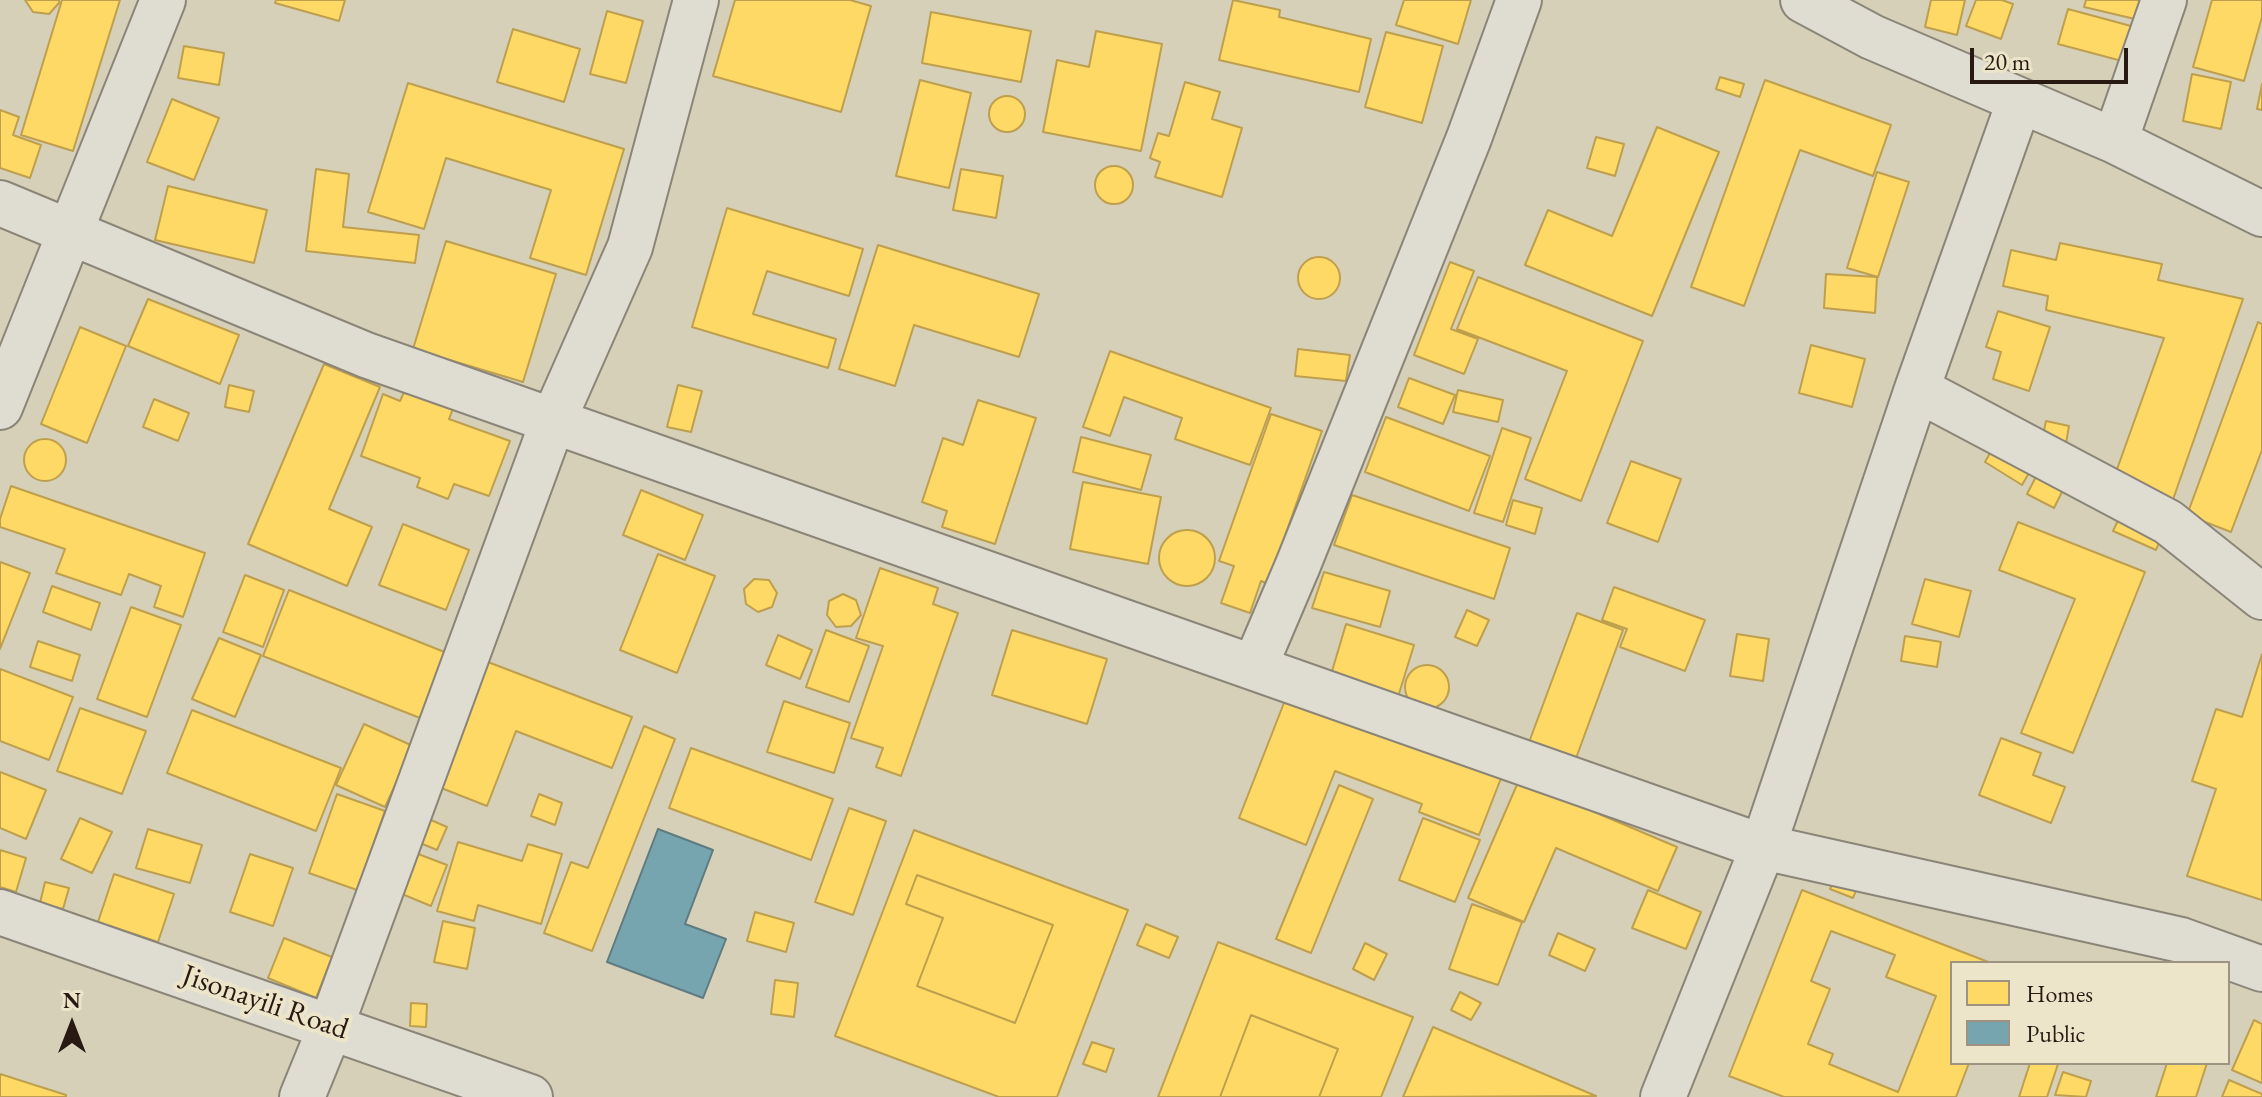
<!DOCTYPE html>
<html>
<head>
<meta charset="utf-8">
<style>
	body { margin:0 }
	#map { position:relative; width:2262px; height:1097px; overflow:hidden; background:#d6d0b9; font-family:"EB Garamond",serif }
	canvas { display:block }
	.legend { position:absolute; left:1950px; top:961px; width:280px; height:104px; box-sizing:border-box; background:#ede5c9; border:2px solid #9e9380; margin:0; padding:10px 14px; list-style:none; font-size:24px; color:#281913 }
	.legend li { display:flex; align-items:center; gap:16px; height:40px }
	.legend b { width:40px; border:2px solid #9e9380 }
	.north { position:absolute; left:32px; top:985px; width:80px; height:80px; -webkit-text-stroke:6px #ede5c9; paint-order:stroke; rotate:0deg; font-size:22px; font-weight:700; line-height:32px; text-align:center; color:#281913 }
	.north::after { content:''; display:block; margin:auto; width:28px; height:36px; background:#281913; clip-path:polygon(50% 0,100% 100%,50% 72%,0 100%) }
	.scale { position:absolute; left:1970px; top:48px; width:158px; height:36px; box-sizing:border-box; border:4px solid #281913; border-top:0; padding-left:10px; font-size:24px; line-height:28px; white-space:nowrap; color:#281913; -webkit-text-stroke:6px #ede5c9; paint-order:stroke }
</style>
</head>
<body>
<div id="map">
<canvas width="2262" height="1097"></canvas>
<ul class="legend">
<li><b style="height:22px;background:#ffd966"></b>Homes</li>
<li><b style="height:22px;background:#76a5af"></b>Public</li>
</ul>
<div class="north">N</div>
<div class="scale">20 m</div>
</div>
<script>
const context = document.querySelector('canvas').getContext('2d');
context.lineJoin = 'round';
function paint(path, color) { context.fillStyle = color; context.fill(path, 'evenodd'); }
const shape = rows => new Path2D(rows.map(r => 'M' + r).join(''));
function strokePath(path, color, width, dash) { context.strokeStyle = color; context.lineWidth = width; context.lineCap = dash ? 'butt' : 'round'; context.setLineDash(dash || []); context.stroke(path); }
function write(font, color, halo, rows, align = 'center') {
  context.font = font + ' "EB Garamond",serif'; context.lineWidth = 8; context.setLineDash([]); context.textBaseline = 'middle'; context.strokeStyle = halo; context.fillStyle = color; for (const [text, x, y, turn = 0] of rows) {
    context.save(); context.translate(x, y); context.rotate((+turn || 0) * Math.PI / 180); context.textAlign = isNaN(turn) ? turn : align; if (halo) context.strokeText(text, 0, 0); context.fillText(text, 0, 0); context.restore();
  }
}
const homes = shape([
	[25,0,59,0,59,3,49,14,33,12,25,0],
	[62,0,120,0,73,151,21,135,62,0],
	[276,0,345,0,339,21,275,3,276,0],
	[735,0,850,0,871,6,841,112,713,76,735,0],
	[1233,0,1280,10,1279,17,1371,39,1359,92,1219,60,1233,0],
	[1404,0,1471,0,1458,44,1396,25,1404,0],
	[1931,0,1965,0,1957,35,1925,27,1931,0],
	[1976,0,2002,0,2013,4,2001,39,1966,26,1976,0],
	[2086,0,2140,0,2135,19,2084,7,2086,0],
	[2212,0,2262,0,2262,17,2244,81,2193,67,2212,0],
	[2068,9,2131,26,2122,61,2058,44,2068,9],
	[607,11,643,21,626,83,590,74,607,11],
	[931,12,1031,31,1021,82,922,63,931,12],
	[513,29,580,49,564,102,497,82,513,29],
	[1096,31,1162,44,1141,151,1043,132,1057,60,1089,67,1096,31],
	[1386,32,1443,46,1422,123,1365,107,1386,32],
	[184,46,224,53,219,85,178,78,184,46],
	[2192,74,2231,82,2221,129,2183,121,2192,74],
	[1720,77,1744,84,1740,97,1716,89,1720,77],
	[920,80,971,93,949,188,896,176,920,80],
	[1765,80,1891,125,1873,176,1800,150,1744,306,1691,287,1765,80],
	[1185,82,1220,92,1212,119,1242,128,1222,197,1155,177,1160,162,1150,158,1158,133,1169,136,1185,82],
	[408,83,624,149,586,275,530,258,551,190,446,158,424,229,368,212,408,83],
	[2262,84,2262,110,2257,109,2262,84],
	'989 114a18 18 0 1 1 36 0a18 18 0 1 1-36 0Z',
	[172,99,219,118,194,180,147,162,172,99],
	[0,110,19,117,13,135,41,145,30,178,0,168,0,110],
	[1657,127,1719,152,1652,316,1525,265,1548,210,1612,236,1657,127],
	[1596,137,1624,144,1615,176,1587,168,1596,137],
	'1095 185a19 19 0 1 1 38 0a19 19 0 1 1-38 0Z',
	[316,169,349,174,343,227,419,235,415,263,306,251,316,169],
	[961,169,1003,176,996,218,953,210,961,169],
	[1877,172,1909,182,1878,277,1847,268,1877,172],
	[168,186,267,210,254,263,155,240,168,186],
	[727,208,863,249,849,296,767,271,753,314,836,339,828,368,692,327,727,208],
	[446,241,556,274,523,382,413,349,446,241],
	[2060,243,2162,264,2158,280,2243,299,2169,511,2111,486,2164,338,2046,310,2048,296,2003,286,2011,250,2056,260,2060,243],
	[878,245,1039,294,1019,357,914,325,895,386,839,369,878,245],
	'1298 278a21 21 0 1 1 42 0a21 21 0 1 1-42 0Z',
	[1450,262,1474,271,1451,329,1478,339,1464,374,1414,355,1450,262],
	[1826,274,1877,277,1875,313,1824,308,1826,274],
	[1478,277,1643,341,1581,501,1525,479,1567,371,1457,329,1478,277],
	[148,299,239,335,220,384,128,346,148,299],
	[1998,311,2050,327,2029,391,1993,379,2001,352,1986,347,1998,311],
	[2258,322,2262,324,2262,450,2231,532,2187,515,2258,322],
	[80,327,126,346,87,443,41,424,80,327],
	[1811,345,1865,359,1852,407,1799,393,1811,345],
	[1298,349,1350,355,1346,381,1295,376,1298,349],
	[1110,351,1271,408,1250,465,1175,439,1182,418,1124,397,1110,436,1083,427,1110,351],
	[324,364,380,387,329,509,372,527,347,586,248,544,324,364],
	[1409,378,1455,395,1443,424,1398,407,1409,378],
	[229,385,254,391,249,412,225,407,229,385],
	[678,385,702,391,691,432,667,427,678,385],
	[406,388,454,406,449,419,510,441,489,496,454,484,448,499,417,487,420,478,361,456,383,394,400,401,406,388],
	[1458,390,1503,400,1498,422,1453,412,1458,390],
	[154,399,189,413,178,441,143,427,154,399],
	[978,400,1036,418,995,544,942,527,947,511,922,502,943,438,963,445,978,400],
	[1271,414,1322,431,1268,584,1261,581,1250,613,1221,603,1234,566,1219,561,1271,414],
	[1386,417,1490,456,1469,511,1365,472,1386,417],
	[2046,421,2069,426,2064,455,2040,450,2046,421],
	[1502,428,1531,438,1503,522,1474,513,1502,428],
	[1081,437,1151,455,1141,490,1073,472,1081,437],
	'24 460a21 21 0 1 1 42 0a21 21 0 1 1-42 0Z',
	[1994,446,2032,468,2022,485,1985,462,1994,446],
	[1631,461,1681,479,1658,542,1607,523,1631,461],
	[2041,467,2068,480,2054,508,2027,494,2041,467],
	[1083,482,1161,497,1148,564,1070,549,1083,482],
	[11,486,205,553,183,617,154,607,161,586,129,574,121,595,56,573,65,549,0,527,0,519,11,486],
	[641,490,703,515,685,560,623,535,641,490],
	[1352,495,1510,548,1494,599,1334,545,1352,495],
	[1513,500,1542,508,1535,534,1506,525,1513,500],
	[2122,512,2164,530,2156,550,2113,531,2122,512],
	[2018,522,2145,572,2073,753,2021,733,2075,599,1999,570,2018,522],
	[403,524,469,550,446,610,379,585,403,524],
	'1159 558a28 28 0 1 1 56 0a28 28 0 1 1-56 0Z',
	[658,554,715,576,677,673,620,650,658,554],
	[0,562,30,573,0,649,0,562],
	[880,568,938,588,933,604,958,613,901,776,876,767,883,748,851,738,883,646,856,638,880,568],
	[1324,572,1390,591,1380,627,1312,608,1324,572],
	[245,575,284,590,263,647,223,632,245,575],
	[754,579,769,580,777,593,772,607,758,612,746,604,744,589,754,579],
	[1925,579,1971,591,1959,637,1912,624,1925,579],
	[52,586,100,603,91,630,43,612,52,586],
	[1614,587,1705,620,1685,671,1620,647,1627,629,1602,620,1614,587],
	[289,590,447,653,420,718,263,656,289,590],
	[843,594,856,600,861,615,851,626,836,627,827,615,829,601,843,594],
	[131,607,181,625,147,717,97,699,131,607],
	[1467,610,1489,620,1477,646,1455,637,1467,610],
	[1577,613,1623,630,1575,761,1528,745,1577,613],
	[1346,624,1414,645,1398,697,1330,678,1346,624],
	[826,630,869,646,849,702,806,687,826,630],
	[1012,630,1107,659,1087,724,992,695,1012,630],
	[1737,634,1769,639,1763,681,1730,676,1737,634],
	[778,635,812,650,800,679,766,665,778,635],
	[1905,636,1941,642,1937,667,1901,661,1905,636],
	[219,638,261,655,235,717,192,699,219,638],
	[38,641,80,655,72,681,30,667,38,641],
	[2262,654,2262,900,2187,876,2216,789,2192,781,2216,709,2242,717,2262,654],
	[480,659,632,717,612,768,516,731,487,806,431,784,480,659],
	'1405 687a22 22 0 1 1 44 0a22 22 0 1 1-44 0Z',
	[0,669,73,697,49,760,0,741,0,669],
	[1289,690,1503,773,1479,835,1419,812,1422,804,1335,771,1306,845,1239,818,1289,690],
	[784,701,850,723,834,773,767,752,784,701],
	[80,708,146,731,122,794,57,771,80,708],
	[192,710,341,768,316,831,167,773,192,710],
	[364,724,413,746,385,807,336,785,364,724],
	[644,726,675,739,592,951,544,933,571,862,588,868,644,726],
	[2001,738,2041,753,2033,775,2065,787,2051,823,1979,795,2001,738],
	[691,748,833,799,811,860,669,808,691,748],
	[0,772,46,790,26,839,0,828,0,772],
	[1519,780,1677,847,1658,891,1556,848,1524,922,1468,898,1519,780],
	[1339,785,1373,799,1311,953,1276,939,1339,785],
	[337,794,385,811,357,890,309,873,337,794],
	[539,794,562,803,555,825,531,816,539,794],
	[849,808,886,821,853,915,815,902,849,808],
	[424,817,447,827,437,850,413,840,424,817],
	[80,818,112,832,92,873,61,859,80,818],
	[1423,818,1480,840,1455,902,1399,880,1423,818],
	[148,829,202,845,190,883,136,868,148,829],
	[914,830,1128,910,1057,1097,999,1097,835,1036,914,830],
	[917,875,1053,925,1015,1023,917,986,943,918,906,904,917,875],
	[458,842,522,861,528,844,562,854,541,924,478,905,474,921,437,911,458,842],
	[0,850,26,858,16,892,0,887,0,850],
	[413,852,447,865,431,906,397,892,413,852],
	[250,854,293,868,273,926,230,912,250,854],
	[114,874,174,894,158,942,98,922,114,874],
	[1837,874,1859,883,1853,898,1830,889,1837,874],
	[917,875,1053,925,1015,1023,917,986,943,918,906,904,917,875],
	[45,882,69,888,63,909,40,903,45,882],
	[1648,890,1701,912,1686,949,1632,928,1648,890],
	[1802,890,1991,963,1952,963,1952,1063,1969,1063,1956,1097,1784,1097,1729,1076,1802,890],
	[1831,931,1895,955,1886,977,1936,996,1898,1092,1829,1064,1833,1054,1808,1044,1830,989,1811,981,1831,931],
	[1472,904,1522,922,1498,985,1449,969,1472,904],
	[755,912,794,923,786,952,747,941,755,912],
	[443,921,475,928,467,969,434,962,443,921],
	[1146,924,1178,937,1169,958,1137,945,1146,924],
	[1558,933,1595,949,1585,971,1549,955,1558,933],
	[284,938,332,957,316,998,268,978,284,938],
	[1218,942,1413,1017,1381,1097,1319,1097,1338,1049,1251,1015,1220,1097,1158,1097,1218,942],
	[1365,943,1387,954,1374,980,1353,969,1365,943],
	[775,980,798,983,794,1017,771,1014,775,980],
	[1460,992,1481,1003,1471,1020,1451,1010,1460,992],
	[411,1003,427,1004,426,1027,410,1026,411,1003],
	[1251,1015,1338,1049,1319,1097,1220,1097,1251,1015],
	[2254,1020,2262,1024,2262,1083,2232,1070,2254,1020],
	[1433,1027,1596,1096,1403,1097,1433,1027],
	[1092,1042,1114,1049,1106,1072,1083,1064,1092,1042],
	[2030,1063,2058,1064,2047,1097,2019,1097,2030,1063],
	[2167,1063,2207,1063,2196,1097,2156,1097,2167,1063],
	[2063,1072,2091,1081,2086,1097,2055,1095,2063,1072],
	[0,1074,66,1095,66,1097,0,1097,0,1074],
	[2229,1080,2262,1094,2262,1097,2222,1097,2229,1080]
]);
const public = shape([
	[658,829,713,850,685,924,726,939,703,998,607,962,658,829]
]);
const minor = shape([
	[1803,0,1872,37,2115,141,2262,214],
	[2115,141,2164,0],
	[0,203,366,355,1763,847,2181,940,2262,969],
	[1917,389,2168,522,2262,597],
	[0,407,163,0],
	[1255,666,1298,565,1469,138,1519,0],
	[0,912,530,1097],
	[302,1097,331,1026,553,421,630,247,696,0],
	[1663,1097,1763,847,1917,389,2019,102]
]);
const streetNames = [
	["Jisonayili Road",265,1003,19]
];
paint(homes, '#ffd966');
strokePath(homes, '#be9f4d', 2);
paint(public, '#76a5af');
strokePath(public, '#5f7b80', 2);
strokePath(minor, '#8b8578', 48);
strokePath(minor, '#dfdcd1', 44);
write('30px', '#281913', '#ede5c9', streetNames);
</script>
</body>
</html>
